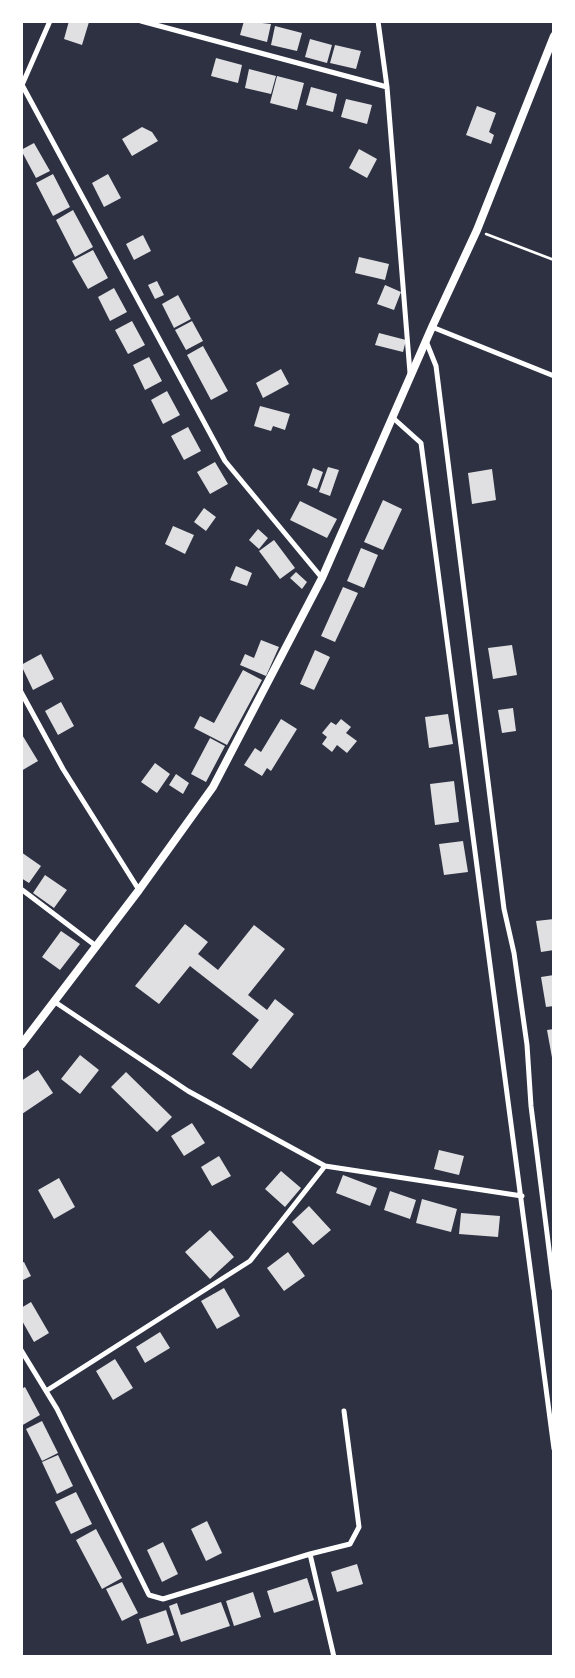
<!DOCTYPE html>
<html>
<head>
<meta charset="utf-8">
<style>
	body { margin:0 }
	#map { position:relative; width:575px; height:1678px; overflow:hidden; background:#2d3142; font-family:"Archivo Narrow",sans-serif }
	canvas { display:block }
	.frame { position:absolute; inset:0; border:23px solid #fff; pointer-events:none }
</style>
</head>
<body>
<div id="map">
<canvas width="575" height="1678"></canvas>
<div class="frame"></div>
</div>
<script>
const context = document.querySelector('canvas').getContext('2d');
context.lineJoin = 'round';
function paint(path, color) { context.fillStyle = color; context.fill(path, 'evenodd'); }
const shape = rows => new Path2D(rows.map(r => 'M' + r).join(''));
function strokePath(path, color, width, dash) { context.strokeStyle = color; context.lineWidth = width; context.lineCap = dash ? 'butt' : 'round'; context.setLineDash(dash || []); context.stroke(path); }
const building = shape([
	[69,21,89,22,82,45,64,39],
	[244,21,271,24,267,42,240,35],
	[275,26,302,33,297,51,271,45],
	[310,39,332,45,327,63,305,57],
	[335,45,361,51,356,69,330,63],
	[216,58,242,65,238,83,211,76],
	[249,69,276,76,271,94,245,88],
	[277,76,304,83,297,110,270,103],
	[311,87,337,94,333,112,306,105],
	[346,99,372,105,367,124,341,117],
	[477,106,496,113,489,132,494,135,491,144,466,135],
	[142,127,152,132,158,141,132,156,122,139],
	[34,143,50,171,36,178,21,150],
	[359,149,377,159,367,178,349,168],
	[53,174,70,207,53,216,36,183],
	[108,174,121,198,104,207,92,183],
	[73,210,93,247,75,257,56,220],
	[143,235,151,251,134,260,126,244],
	[93,250,108,278,88,289,72,261],
	[359,257,389,264,385,280,355,273],
	[157,281,164,295,155,299,148,285],
	[385,285,401,292,394,310,377,304],
	[114,288,127,312,110,321,98,297],
	[178,295,191,319,174,328,162,304],
	[132,321,145,345,128,354,115,330],
	[192,321,203,341,186,350,175,330],
	[379,333,406,340,403,352,375,345],
	[203,346,228,391,211,400,187,355],
	[149,357,162,381,145,390,133,365],
	[281,369,289,384,263,398,256,383],
	[167,391,180,415,163,424,151,400],
	[260,406,290,414,285,430,273,426,271,431,254,426],
	[188,427,201,451,184,460,171,436],
	[215,462,228,484,210,494,197,472],
	[328,467,339,470,330,496,319,492],
	[313,468,323,472,317,489,307,485],
	[492,469,496,500,472,504,468,473],
	[383,500,402,509,383,550,364,542],
	[300,501,337,519,327,538,290,520],
	[204,508,216,517,206,531,194,522],
	[173,526,194,535,185,554,165,544],
	[258,529,268,538,259,549,249,540],
	[274,540,295,568,280,579,259,551],
	[361,548,378,555,364,588,347,581],
	[236,566,252,573,247,586,230,580],
	[296,572,307,582,302,589,290,578],
	[343,587,358,593,335,642,321,636],
	[261,640,279,647,266,676,240,665,245,654,254,658],
	[512,645,517,675,493,679,488,648],
	[315,650,330,657,314,690,300,684],
	[41,654,54,679,33,690,21,665],
	[243,670,262,680,227,745,194,728,200,716,214,723],
	[61,702,74,726,58,735,45,711],
	[513,708,516,731,502,733,498,710],
	[448,714,453,744,429,748,425,717],
	[281,719,297,729,271,771,267,768,262,776,244,765,255,748,261,752],
	[341,719,351,727,346,733,357,741,347,753,337,745,332,752,322,744,327,737,322,733,331,722,336,725],
	[21,733,38,761,21,771],
	[210,738,225,746,206,782,191,774],
	[155,763,170,774,157,793,141,782],
	[176,774,189,783,183,794,169,785],
	[454,781,459,822,435,825,430,784],
	[463,841,468,872,444,875,439,844],
	[21,852,41,866,29,883,21,878],
	[45,875,67,890,54,908,33,893],
	[554,919,554,950,541,952,536,921],
	[185,924,208,942,198,954,218,970,254,925,285,949,248,995,267,1010,275,999,294,1014,251,1069,232,1054,259,1020,190,966,159,1004,135,986],
	[61,931,80,944,60,970,42,957],
	[554,975,554,1006,546,1007,541,977],
	[554,1029,554,1063,553,1063,547,1030],
	[80,1055,99,1070,80,1094,61,1079],
	[38,1070,53,1093,22,1114,21,1081],
	[126,1072,172,1117,157,1132,111,1087],
	[192,1123,205,1143,184,1156,171,1136],
	[439,1150,464,1156,459,1175,434,1169],
	[219,1156,231,1176,212,1186,201,1167],
	[281,1171,301,1188,285,1207,265,1189],
	[343,1175,377,1188,370,1206,336,1193],
	[59,1178,75,1207,54,1219,38,1190],
	[390,1191,416,1200,410,1219,384,1210],
	[422,1199,457,1209,451,1232,416,1223],
	[309,1206,331,1230,313,1245,292,1222],
	[461,1213,500,1216,498,1237,459,1234],
	[210,1230,234,1257,210,1279,185,1252],
	[288,1252,305,1276,284,1291,267,1268],
	[24,1262,31,1276,21,1281,21,1263],
	[224,1288,240,1316,217,1329,201,1301],
	[31,1302,49,1333,34,1342,21,1319,21,1308],
	[160,1332,170,1348,145,1363,136,1347],
	[115,1359,133,1388,113,1400,96,1371],
	[25,1387,40,1415,21,1426,21,1389],
	[42,1421,58,1453,42,1461,26,1429],
	[58,1455,73,1486,57,1494,42,1462],
	[76,1492,92,1524,71,1534,55,1502],
	[207,1521,222,1553,206,1561,191,1529],
	[96,1529,122,1578,102,1589,76,1540],
	[163,1542,178,1574,162,1582,147,1550],
	[357,1564,363,1584,337,1592,331,1572],
	[307,1578,314,1600,274,1613,267,1591],
	[122,1582,138,1613,122,1621,106,1589],
	[253,1592,261,1617,234,1626,226,1601],
	[221,1602,230,1626,181,1642,169,1606,177,1603,181,1615],
	[166,1610,174,1635,147,1644,139,1619]
]);
const path = shape([
	[486,234,554,260]
]);
const minor = shape([
	[141,21,387,87],
	[378,21,387,87,410,373],
	[21,83,225,461,322,578],
	[22,85,50,21],
	[432,327,554,376],
	[426,341,436,366,504,909,514,953,527,1045,531,1106,554,1289],
	[392,417,421,443,554,1449],
	[21,692,63,769,139,890],
	[21,889,96,946],
	[55,1002,188,1091,325,1166,522,1196],
	[21,1350,57,1409,149,1595,163,1599,310,1554,350,1544,359,1527,344,1411],
	[46,1391,250,1261,325,1166],
	[310,1554,334,1657]
]);
const secondary = shape([
	[21,1045,139,890,213,787,322,578,432,327,477,230,554,36]
]);
paint(building, '#e0e0e3');
strokePath(path, '#fff', 2.5);
strokePath(minor, '#fff', 5);
strokePath(secondary, '#fff', 8);
</script>
</body>
</html>
